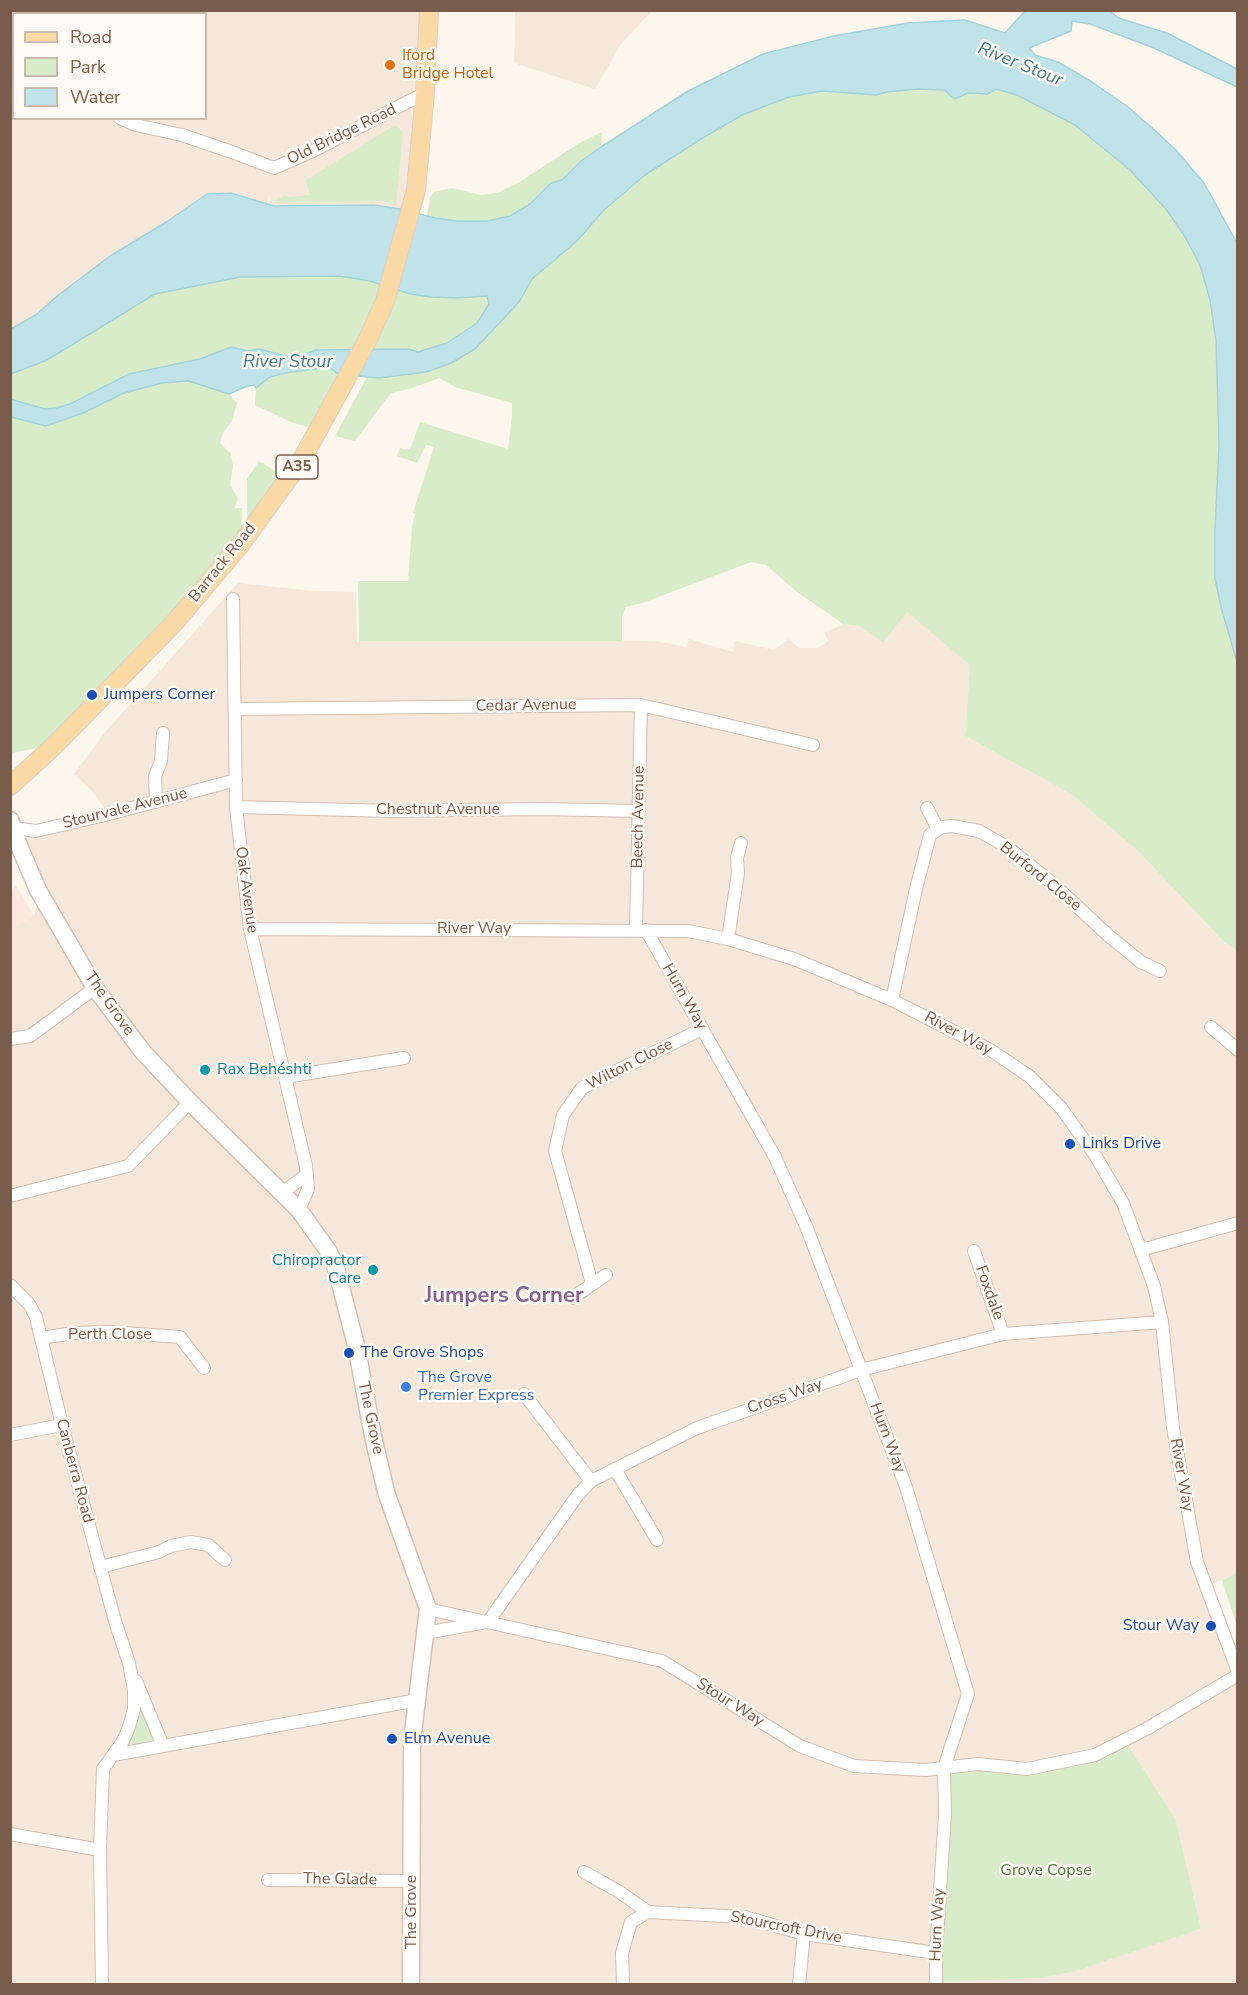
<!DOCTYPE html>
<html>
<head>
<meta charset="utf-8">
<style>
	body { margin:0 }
	#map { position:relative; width:1248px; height:1995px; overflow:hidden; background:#fdf6ec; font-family:"Nunito Sans",sans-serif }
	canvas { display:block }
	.frame { position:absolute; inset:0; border:12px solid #7a5c4d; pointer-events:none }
	.legend { position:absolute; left:12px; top:12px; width:195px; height:108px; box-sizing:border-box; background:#fffaf3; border:2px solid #cabbb1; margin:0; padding:8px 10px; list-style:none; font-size:18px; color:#7a5c4d }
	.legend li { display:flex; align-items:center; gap:12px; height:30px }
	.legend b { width:30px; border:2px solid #cabbb1 }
</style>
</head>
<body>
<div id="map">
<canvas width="1248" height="1995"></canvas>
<div class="frame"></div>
<ul class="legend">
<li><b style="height:8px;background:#fbd9a5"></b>Road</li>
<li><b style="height:16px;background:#d8ecc9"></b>Park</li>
<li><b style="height:16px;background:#bfe3e8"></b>Water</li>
</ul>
</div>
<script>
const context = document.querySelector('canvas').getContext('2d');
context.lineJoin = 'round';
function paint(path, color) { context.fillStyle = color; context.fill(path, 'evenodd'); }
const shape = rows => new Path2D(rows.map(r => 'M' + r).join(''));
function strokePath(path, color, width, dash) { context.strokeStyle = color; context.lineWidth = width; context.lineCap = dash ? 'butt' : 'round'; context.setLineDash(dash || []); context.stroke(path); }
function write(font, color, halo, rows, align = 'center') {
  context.font = font + ' "Nunito Sans",sans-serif'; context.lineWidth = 5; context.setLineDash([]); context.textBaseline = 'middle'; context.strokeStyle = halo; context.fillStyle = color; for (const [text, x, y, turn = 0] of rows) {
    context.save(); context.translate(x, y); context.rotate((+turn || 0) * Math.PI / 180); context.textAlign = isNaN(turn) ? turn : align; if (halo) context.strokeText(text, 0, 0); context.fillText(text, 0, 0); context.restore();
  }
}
const residential = shape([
	[11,11,71,11,71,13,14,14,13,53,11,52],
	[73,11,428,11,425,94,409,211,374,205,273,206,269,205,270,192,267,205,232,192,208,193,168,221,111,255,37,313,11,329,11,54,14,54,14,118,206,118,206,14,72,13],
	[515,11,515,10,652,11,621,44,595,89,514,63],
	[238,583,315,591,356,592,357,641,609,640,655,641,687,647,689,639,733,652,735,641,774,650,789,639,799,648,817,648,829,641,824,633,843,624,859,626,907,611,970,665,965,736,1071,794,1138,851,1223,941,1237,951,1238,1574,1206,1586,1237,1672,1237,1984,11,1984,10,929,34,916,36,908,46,903,14,828,36,831,108,813,92,791,74,774,106,731],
	[1125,1740,1176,1820,1201,1929,1073,1972,1041,1978,936,1982,1027,1769]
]);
const commercial = shape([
	[16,885,34,916,11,929,11,891]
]);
const green = shape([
	[917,89,944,90,955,99,968,93,987,94,996,89,1017,95,1075,125,1130,170,1165,208,1184,235,1200,265,1210,300,1216,340,1219,445,1215,530,1238,532,1237,951,1223,941,1138,851,1071,794,965,736,970,665,907,612,883,642,859,626,843,624,796,591,766,565,751,562,645,602,626,607,622,616,622,641,359,641,358,581,408,581,412,526,415,514,413,513,434,447,426,445,417,463,397,456,400,448,407,450,411,447,420,422,508,449,512,415,512,403,455,387,440,378,409,389,391,393,355,441,335,436,367,377,379,378,404,375,519,302,532,279,577,241,604,210,645,175,701,139,742,115,789,97,822,91,877,95,887,92],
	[395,125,403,132,396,205,384,201,273,203,285,195,288,197,310,195,306,180],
	[602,132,601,147,581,161,562,181,551,183,530,204,510,216,487,221,458,221,427,216,430,197,434,192,452,188,481,195,497,193,518,183,581,142],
	[339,276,370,281,410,294,457,298,487,296,489,304,477,323,447,343,418,352,408,349,317,350,300,356,286,356,259,349,248,351,231,347,200,359,129,374,70,404,56,408,45,409,11,399,10,374,47,360,155,294,240,277],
	[330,367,338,374,308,427,293,423,255,405,256,388,270,377,285,373],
	[189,381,229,394,237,403,232,421,223,433,220,443,231,454,233,466,230,485,238,498,235,508,242,508,240,545,55,745,11,753,10,417,46,426,83,413,124,393,162,383],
	[259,461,279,473,263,500,247,518,247,479],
	[1237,1574,1238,1574,1237,1626,1222,1580],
	[141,1710,154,1740,132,1745,131,1738,138,1711],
	[1125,1740,1176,1820,1201,1929,1073,1972,1041,1978,936,1982,944,1768,1027,1769,1095,1755]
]);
const water = shape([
	[1025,11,1110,11,1118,18,1167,33,1237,69,1237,87,1154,48,1090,24,1072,21,1071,31,1029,48,1035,55,1058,62,1092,82,1128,107,1150,126,1176,150,1204,183,1237,243,1237,662,1221,607,1215,578,1215,529,1219,445,1216,340,1210,300,1200,265,1184,235,1165,208,1130,170,1075,125,1017,95,996,89,987,94,968,93,955,99,944,90,917,89,887,92,877,95,822,91,789,97,742,115,701,139,645,175,604,210,577,241,532,279,519,302,475,349,451,363,426,372,379,378,338,374,329,367,285,373,270,377,256,388,254,385,245,387,229,394,189,381,162,383,124,393,83,413,46,426,11,417,10,399,45,409,56,408,70,404,129,374,200,359,231,347,248,351,259,349,286,356,300,356,316,350,408,349,418,352,447,343,477,323,489,304,487,296,457,298,431,297,410,294,370,281,339,276,240,277,155,294,47,360,11,374,11,329,37,314,57,296,110,256,168,221,207,194,231,193,274,206,374,205,400,209,435,218,458,221,487,221,510,216,530,204,551,183,562,180,581,161,601,147,688,91,763,54,834,36,908,23,965,20,1005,33,1025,11]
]);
const street = shape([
	[72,14,72,10],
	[120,118,136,125,182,135,232,152,274,168,313,151,425,93],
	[233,599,236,807,250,929,306,1166,308,1189,299,1210],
	[235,709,641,705,813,745],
	[156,802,155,776,161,761,163,733],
	[236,807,391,811,542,809,639,811],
	[927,808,938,829],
	[14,828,36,831,109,814,236,780],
	[250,929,688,931,728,939,794,959,892,1000,992,1051,1029,1076,1061,1108,1095,1155,1123,1203,1154,1286,1162,1322,1173,1428,1197,1562,1238,1672],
	[636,930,641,705],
	[646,930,775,1157,806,1226,906,1487,968,1694,944,1768,945,1814,936,1953,936,1984],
	[728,939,738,873,737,858,741,843],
	[892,1000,916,889,930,835,942,827,952,826,979,831,1007,847,1052,883,1109,936,1141,962,1160,971],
	[1211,1027,1238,1050],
	[10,1039,30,1036,95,988],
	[285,1077,404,1058],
	[282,1193,306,1175],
	[10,1196,128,1166,190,1102],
	[1141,1250,1238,1223],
	[974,1251,1003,1334],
	[592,1284,555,1151,563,1115,582,1088,702,1029],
	[10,1285,29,1304,36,1317,62,1425,115,1621,129,1663,134,1690,134,1709,129,1727,123,1741,103,1769,100,1850,102,1984],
	[572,1298,606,1275],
	[41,1338,74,1333,109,1332,180,1337,204,1368],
	[524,1394,591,1481],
	[10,1435,62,1425],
	[615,1469,657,1540],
	[100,1567,159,1552,171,1546,191,1542,208,1545,225,1560],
	[428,1609,662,1661,800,1746,854,1766,926,1770,978,1764,1027,1769,1095,1755,1148,1728,1238,1675],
	[488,1622,577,1496,591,1481,697,1428,861,1370,1003,1334,1162,1322],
	[425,1633,481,1623],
	[136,1681,163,1746],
	[113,1755,418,1700],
	[10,1834,100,1850],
	[584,1872,618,1891,648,1912],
	[268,1880,412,1881],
	[623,1984,622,1953,631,1922,648,1912,745,1917,804,1934,936,1953],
	[799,1984,804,1934]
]);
const secondary = shape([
	[165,14,169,10],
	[10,53,14,53],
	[10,820,20,848,38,890,95,988,143,1052,190,1102,299,1210,329,1252,336,1268,356,1345,373,1436,386,1492,428,1609,412,1741,411,1984]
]);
const primary = shape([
	[10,786,55,745,175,622,240,545,301,461,368,339,385,301,416,190,425,93,429,10]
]);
const markers = [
	[390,65,6,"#e8710a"],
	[92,695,6,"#1a4fb4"],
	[205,1070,6,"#0f9aa8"],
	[1070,1144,6,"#1a4fb4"],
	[373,1270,6,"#0f9aa8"],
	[349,1353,6,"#1a4fb4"],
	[406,1387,6,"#3f7fe0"],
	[1211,1626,6,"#1a4fb4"],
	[392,1739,6,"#1a4fb4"]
];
const shields = [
	[297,467,42]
];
const shieldNames = [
	["A35",297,467]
];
const foodNames = [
	["Iford",402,56],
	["Bridge Hotel",402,74]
];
const streetNames = [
	["Old Bridge Road",342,135,-26],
	["Barrack Road",223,563,-51],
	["Cedar Avenue",526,706,-1],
	["Stourvale Avenue",125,809,-14],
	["Chestnut Avenue",438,810],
	["Beech Avenue",639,817,-89],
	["Burford Close",1040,877,39],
	["Oak Avenue",246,890,82],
	["River Way",474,929],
	["Hurn Way",684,997,60],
	["The Grove",109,1004,55],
	["River Way",958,1034,28],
	["Wilton Close",630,1065,-27],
	["Foxdale",989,1293,70],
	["Perth Close",110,1335],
	["Cross Way",785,1397,-19],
	["The Grove",370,1418,78],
	["Hurn Way",887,1438,69],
	["Canberra Road",74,1471,75],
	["River Way",1181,1475,80],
	["Stour Way",730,1703,32],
	["The Glade",340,1880,1],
	["The Grove",412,1912,-90],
	["Hurn Way",938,1925,-87],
	["Stourcroft Drive",786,1928,11]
];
const transitNames = [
	["Jumpers Corner",104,695],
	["Links Drive",1082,1144],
	["The Grove Shops",361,1353],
	["Stour Way",1199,1626,"right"],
	["Elm Avenue",404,1739]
];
const cultureNames = [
	["Rax Behéshti",217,1070],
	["Chiropractor",361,1261,"right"],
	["Care",361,1279,"right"]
];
const shopNames = [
	["The Grove",418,1378],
	["Premier Express",418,1396]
];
const parkNames = [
	["Grove Copse",1046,1871]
];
const waterNames = [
	["River Stour",1020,65,22],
	["River Stour",288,363]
];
const districtNames = [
	["Jumpers Corner",504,1297]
];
paint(residential, '#f5e8da');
paint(commercial, '#fde8e0');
paint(green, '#d8ecc9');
paint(water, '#bfe3e8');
strokePath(water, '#a5d3da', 1.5);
strokePath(street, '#d1beb0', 14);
strokePath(secondary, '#d6c0b0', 19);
strokePath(primary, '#dad1cd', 20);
strokePath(street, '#fff', 12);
strokePath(secondary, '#fff', 16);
strokePath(primary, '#fbd9a5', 18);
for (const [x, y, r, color] of markers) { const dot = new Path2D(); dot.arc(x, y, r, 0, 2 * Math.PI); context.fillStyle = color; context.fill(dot); strokePath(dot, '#fffaf3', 2); }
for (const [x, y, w] of shields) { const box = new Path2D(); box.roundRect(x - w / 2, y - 12, w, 24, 4.5); context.fillStyle = '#fffaf3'; context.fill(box); strokePath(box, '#7a5c4d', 1.5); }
write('bold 15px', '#7a5c4d', null, shieldNames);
write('16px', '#c56008', '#fffaf3', foodNames, 'left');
write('16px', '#7a5c4d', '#fffaf3', streetNames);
write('16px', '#164399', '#fffaf3', transitNames, 'left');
write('16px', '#0d838f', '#fffaf3', cultureNames, 'left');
write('16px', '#366cbe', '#fffaf3', shopNames, 'left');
write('16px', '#537a41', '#fffaf3', parkNames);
write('italic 18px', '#437c86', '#fffaf3', waterNames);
write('bold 22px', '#846695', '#fffaf3', districtNames);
</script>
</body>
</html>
